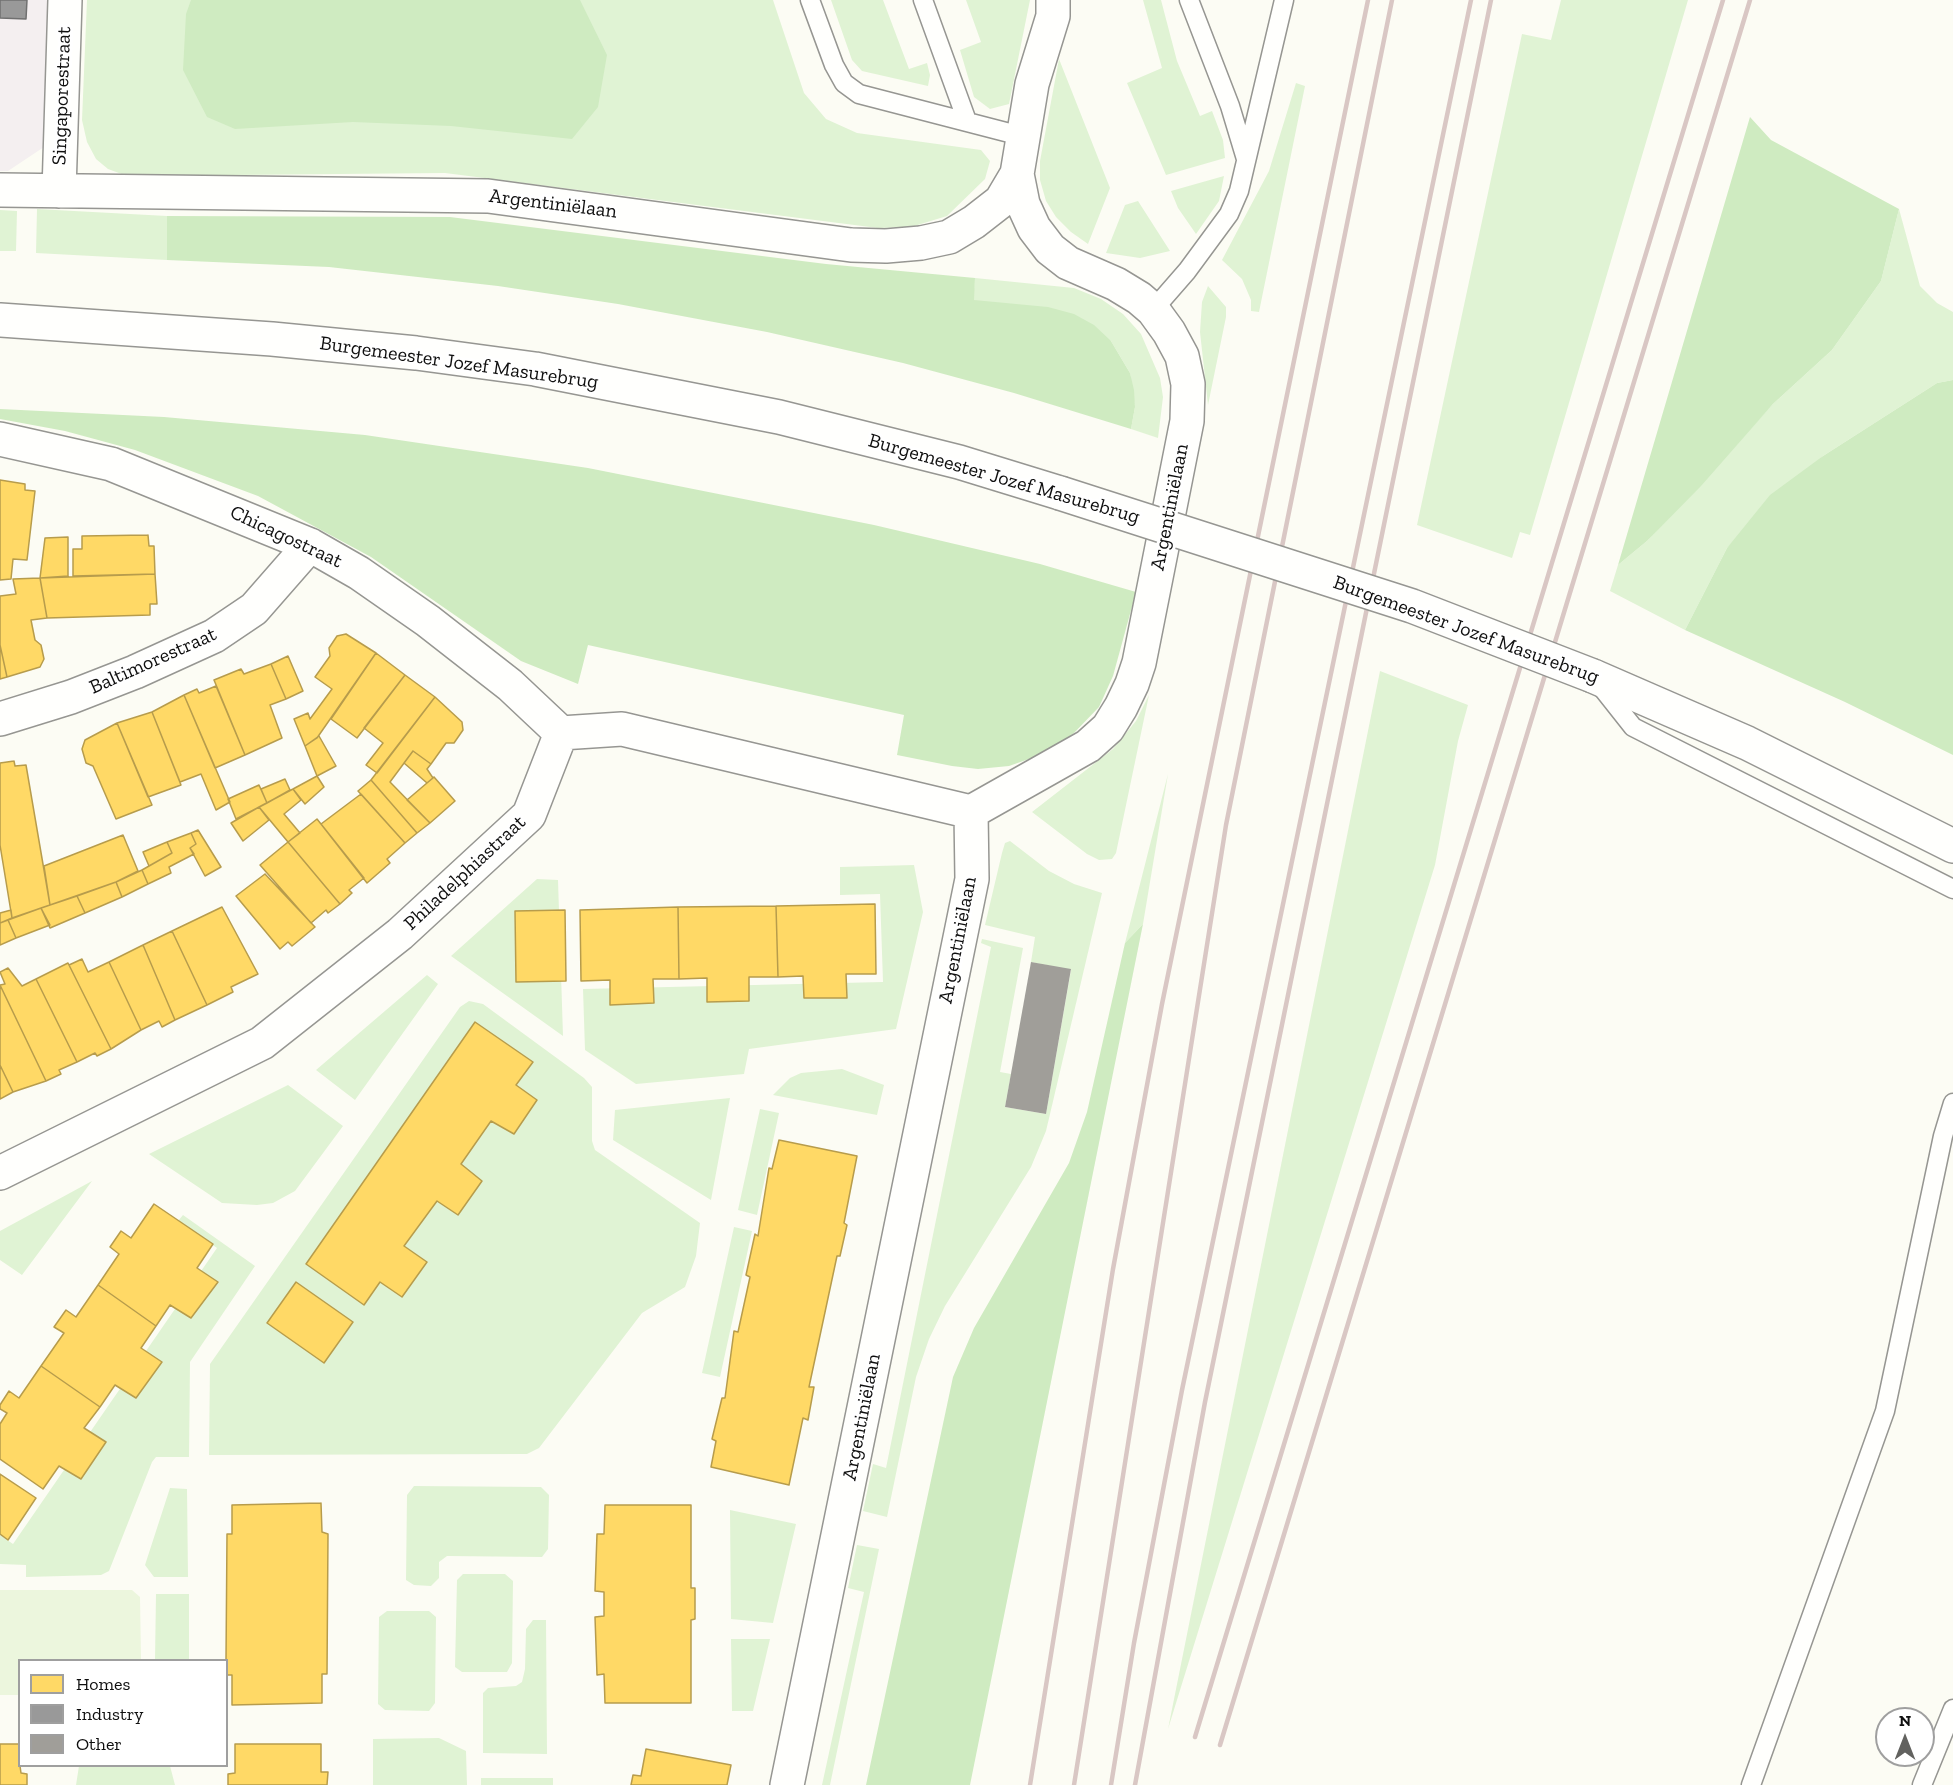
<!DOCTYPE html>
<html>
<head>
<meta charset="utf-8">
<style>
	body { margin:0 }
	#map { position:relative; width:1953px; height:1785px; overflow:hidden; background:#fcfcf4; font-family:"Zilla Slab",serif }
	canvas { display:block }
	.legend { position:absolute; left:18px; top:1659px; width:210px; height:108px; box-sizing:border-box; background:#fff; border:2px solid #9f9f9f; margin:0; padding:8px 10px; list-style:none; font-size:18px; color:#0f0f0f }
	.legend li { display:flex; align-items:center; gap:12px; height:30px }
	.legend b { width:30px; border:2px solid #9f9f9f }
	.north { position:absolute; left:1875px; top:1707px; width:60px; height:60px; box-sizing:border-box; background:#fff; border:2px solid #9f9f9f; border-radius:50%; rotate:0deg; font-size:16px; font-weight:700; line-height:24px; text-align:center; color:#0f0f0f }
	.north::after { content:''; display:block; margin:auto; width:21px; height:27px; background:#62625f; clip-path:polygon(50% 0,100% 100%,50% 72%,0 100%) }
</style>
</head>
<body>
<div id="map">
<canvas width="1953" height="1785"></canvas>
<ul class="legend">
<li><b style="height:16px;background:#ffd966"></b>Homes</li>
<li><b style="height:16px;background:#999"></b>Industry</li>
<li><b style="height:16px;background:#a09e99"></b>Other</li>
</ul>
<div class="north">N</div>
</div>
<script>
const context = document.querySelector('canvas').getContext('2d');
context.lineJoin = 'round';
function paint(path, color) { context.fillStyle = color; context.fill(path, 'evenodd'); }
const shape = rows => new Path2D(rows.map(r => 'M' + r).join(''));
function strokePath(path, color, width, dash) { context.strokeStyle = color; context.lineWidth = width; context.lineCap = dash ? 'butt' : 'round'; context.setLineDash(dash || []); context.stroke(path); }
function write(font, color, halo, rows, align = 'center') {
  context.font = font + ' "Zilla Slab",serif'; context.lineWidth = 6; context.setLineDash([]); context.textBaseline = 'middle'; context.strokeStyle = halo; context.fillStyle = color; for (const [text, x, y, turn = 0] of rows) {
    context.save(); context.translate(x, y); context.rotate((+turn || 0) * Math.PI / 180); context.textAlign = isNaN(turn) ? turn : align; if (halo) context.strokeText(text, 0, 0); context.fillText(text, 0, 0); context.restore();
  }
}
const industrial = shape([
	[0,0,79,0,74,127,8,171,0,171]
]);
const green = shape([
	[87,0,773,0,804,93,826,119,857,133,981,150,990,161,985,179,947,216,911,227,878,228,445,173,127,176,108,169,96,159,87,142,82,120],
	[831,0,883,0,909,69,927,63,930,75,928,86,862,71,852,60],
	[966,0,1030,0,1009,104,990,109,974,97,960,50,981,42],
	[1143,0,1161,0,1177,61,1200,116,1212,111,1223,140,1225,158,1166,175,1127,83,1162,68],
	[1561,0,1688,0,1530,535,1520,532,1512,558,1417,525,1522,34,1551,40],
	[1059,59,1110,188,1088,244,1071,232,1056,217,1046,201,1040,180,1040,161],
	[1296,83,1305,86,1259,312,1251,311,1251,300,1242,279,1222,260,1269,171],
	[1224,176,1219,201,1196,234,1178,208,1171,191],
	[1138,201,1170,251,1140,258,1106,253,1125,205],
	[37,209,167,216,167,260,36,253],
	[1899,209,1920,286,1937,303,1953,312,1953,380,1937,383,1823,456,1727,548,1685,630,1610,591,1618,565,1647,541,1773,404,1832,350,1881,281],
	[0,210,17,211,16,251,0,251],
	[975,278,1074,288,1101,299,1123,314,1141,334,1160,378,1163,397,1158,438,1131,429,1135,407,1130,373,1111,341,973,300],
	[1208,286,1226,307,1226,317,1208,405,1200,332,1202,302],
	[1380,671,1468,705,1458,741,1435,865,1168,1729],
	[1149,695,1116,853,1112,859,1099,860,1087,854,1032,812,1113,749,1136,721],
	[1168,774,1143,924,1125,943],
	[1010,841,1049,871,1074,884,1102,893,1046,1131,1031,1167,945,1306,929,1339,916,1377,887,1517,863,1511,873,1464,886,1468,991,947,981,943,982,939,1023,948,1000,1072,1011,1074,1005,1107,1046,1114,1071,970,1031,962,1035,937,985,925,1002,853,1005,843],
	[914,865,923,912,896,1029,749,1049,744,1074,636,1084,585,1050,583,989,883,982,880,894,840,895,840,867],
	[537,879,558,880,563,1036,451,956],
	[427,975,438,984,355,1100,316,1070],
	[469,1001,483,1004,584,1078,592,1087,592,1141,595,1150,700,1223,696,1256,685,1287,642,1313,539,1448,527,1454,209,1455,210,1364,460,1007],
	[842,1069,884,1085,877,1115,773,1095,790,1078,801,1073],
	[288,1085,343,1126,295,1191,273,1203,257,1205,222,1203,149,1154],
	[730,1098,711,1200,613,1140,615,1110],
	[760,1109,779,1113,757,1215,738,1210],
	[92,1181,22,1275,0,1260,0,1231],
	[183,1215,255,1266,190,1362,189,1457,156,1457,152,1462,109,1571,101,1575,26,1577,26,1565,0,1564,0,1535,13,1544,217,1248,178,1221],
	[734,1227,752,1231,720,1377,702,1373],
	[414,1486,541,1487,549,1495,548,1549,542,1557,447,1556,439,1562,439,1578,431,1586,414,1585,406,1580,407,1495],
	[170,1488,187,1489,188,1577,154,1577,145,1565],
	[730,1510,796,1524,773,1623,731,1619],
	[857,1545,879,1549,830,1785,822,1785,864,1592,848,1588],
	[463,1574,505,1574,513,1581,512,1663,507,1672,462,1672,455,1667,457,1580],
	[156,1594,189,1594,189,1660,155,1660],
	[387,1611,429,1611,436,1617,435,1703,429,1711,385,1710,378,1704,379,1617],
	[533,1620,546,1620,547,1754,483,1753,483,1693,488,1688,516,1686,522,1682,525,1669,526,1629],
	[731,1639,770,1639,753,1711,732,1711],
	[439,1738,466,1751,467,1785,373,1785,373,1739],
	[79,1766,170,1766,175,1785,76,1785],
	[481,1778,553,1778,553,1785,481,1785]
]);
const forest = shape([
	[191,0,580,0,607,55,598,107,572,139,451,126,353,122,235,129,207,117,183,70,186,14],
	[1750,117,1771,140,1899,209,1881,281,1832,350,1773,404,1701,486,1647,541,1618,565],
	[167,216,450,217,826,264,975,278,974,300,1048,307,1074,314,1094,325,1111,341,1130,373,1134,390,1135,407,1131,429,1014,393,903,363,767,332,618,304,498,286,329,267,167,260],
	[1953,380,1953,755,1845,702,1685,630,1727,548,1770,495,1823,456,1937,383],
	[0,409,164,417,365,435,588,468,874,525,1040,564,1136,592,1113,676,1099,707,1074,733,1046,753,1009,766,978,769,952,766,897,755,904,715,588,645,578,684,521,661,371,557,258,496,135,450,65,431,0,419],
	[1143,924,970,1785,866,1785,953,1377,974,1328,1069,1163,1087,1112,1125,943]
]);
const pitch = shape([
	[0,1590,132,1590,140,1597,141,1660,20,1660,19,1695,0,1695]
]);
const homes = shape([
	[0,480,25,484,25,490,35,491,27,560,13,559,11,579,0,580,0,480],
	[148,535,149,546,154,546,155,574,73,576,73,549,82,549,82,536,148,535],
	[68,537,68,576,40,578,45,538,68,537],
	[155,574,157,604,150,604,150,615,47,618,40,578,155,574],
	[40,578,47,618,31,620,35,640,41,645,44,659,40,667,7,677,0,645,0,596,16,594,13,579,40,578],
	[346,634,376,653,317,738,305,746,294,719,308,713,310,719,332,689,315,677,330,656,329,648,337,636,346,634],
	[0,645,7,677,0,679,0,645],
	[376,653,405,675,357,738,331,719,376,653],
	[288,656,303,691,286,699,271,664,288,656],
	[271,664,286,699,270,705,282,738,245,755,214,680,241,669,244,674,271,664],
	[405,675,435,697,377,773,366,765,383,743,364,728,405,675],
	[216,686,245,755,215,768,184,695,197,689,199,693,216,686],
	[184,695,230,802,216,810,201,774,180,782,152,712,184,695],
	[435,697,462,722,463,730,454,743,446,743,431,764,413,751,390,782,430,823,417,833,371,780,435,697],
	[152,712,181,785,148,797,117,723,152,712],
	[117,723,152,805,116,819,93,766,86,763,82,749,85,740,117,723],
	[319,736,336,766,317,776,305,746,319,736],
	[413,751,431,764,427,769,433,778,427,783,404,763,413,751],
	[14,761,15,766,26,765,50,905,12,918,0,845,0,763,14,761],
	[317,776,324,787,305,804,293,789,317,776],
	[434,777,455,801,430,823,407,800,434,777],
	[285,779,290,790,267,803,261,789,285,779],
	[371,780,417,833,405,843,358,791,371,780],
	[259,785,267,803,236,819,228,799,259,785],
	[293,789,301,800,284,814,300,833,288,842,259,807,293,789],
	[361,794,405,843,387,859,390,863,367,883,321,824,361,794],
	[259,807,269,820,243,841,231,823,259,807],
	[317,819,364,878,349,890,352,893,340,904,288,842,317,819],
	[198,830,221,867,205,876,190,848,196,844,191,833,198,830],
	[191,833,196,844,190,848,194,854,169,867,171,873,148,884,142,870,172,853,167,842,191,833],
	[123,835,138,871,116,882,50,905,44,866,123,835],
	[167,842,172,853,149,866,143,852,167,842],
	[288,842,340,904,328,913,326,910,311,923,260,865,288,842],
	[142,870,148,884,122,897,116,882,142,870],
	[265,874,315,927,292,946,288,942,280,949,236,896,265,874],
	[116,882,122,897,85,913,77,896,116,882],
	[77,896,85,913,50,928,41,908,77,896],
	[875,904,876,974,846,974,847,998,804,998,803,976,778,977,776,906,875,904],
	[776,906,778,977,749,977,749,1001,707,1002,707,978,679,979,678,907,776,906],
	[222,907,258,974,231,987,233,992,207,1005,172,931,222,907],
	[678,907,679,979,653,979,654,1003,610,1005,610,980,581,981,580,910,678,907],
	[41,908,50,925,16,938,8,920,41,908],
	[11,910,12,918,0,923,0,913,11,910],
	[565,910,566,981,516,982,515,911,565,910],
	[8,920,16,938,0,945,0,923,8,920],
	[172,931,207,1005,175,1020,143,945,172,931],
	[143,945,175,1020,162,1027,159,1021,141,1030,109,962,143,945],
	[82,959,88,972,109,962,141,1030,111,1049,69,965,82,959],
	[68,963,111,1049,97,1056,95,1053,77,1062,36,979,68,963],
	[8,968,22,986,36,979,77,1062,59,1070,61,1074,46,1081,0,985,5,984,0,972,8,968],
	[0,985,46,1081,13,1092,0,1065,0,985],
	[475,1022,533,1062,516,1085,537,1100,514,1134,491,1121,461,1164,482,1181,458,1215,437,1201,404,1246,427,1262,402,1297,380,1282,364,1305,306,1264,475,1022],
	[0,1065,13,1092,0,1099,0,1065],
	[779,1140,857,1156,844,1223,847,1225,840,1256,837,1256,809,1387,814,1387,808,1420,803,1418,789,1485,711,1467,716,1441,712,1439,722,1398,725,1398,734,1331,738,1332,750,1277,746,1275,755,1234,758,1236,769,1168,772,1169,779,1140],
	[154,1204,213,1244,197,1268,218,1282,191,1318,170,1305,156,1326,98,1285,119,1254,110,1247,121,1231,131,1238,154,1204],
	[296,1282,353,1322,324,1363,267,1323,296,1282],
	[98,1285,156,1326,141,1348,162,1362,136,1398,115,1385,100,1407,41,1366,64,1333,54,1327,66,1310,76,1317,98,1285],
	[41,1366,100,1407,84,1428,106,1442,81,1479,59,1466,43,1489,0,1459,0,1424,7,1413,0,1409,0,1405,9,1391,19,1398,41,1366],
	[0,1474,36,1498,8,1540,0,1534,0,1474],
	[321,1503,322,1532,328,1534,327,1674,322,1674,322,1703,232,1705,232,1675,226,1675,226,1660,227,1534,232,1534,232,1505,321,1503],
	[605,1505,691,1505,691,1588,695,1588,695,1619,691,1620,691,1703,605,1703,604,1674,597,1675,595,1617,604,1616,604,1592,595,1591,597,1534,604,1534,605,1505],
	[0,1744,20,1744,20,1766,21,1773,27,1774,27,1785,0,1785,0,1744],
	[235,1744,321,1744,321,1772,328,1772,327,1785,228,1785,228,1774,235,1773,235,1744],
	[646,1749,731,1765,727,1785,631,1785,633,1775,641,1776,646,1749]
]);
const industry = shape([
	[0,0,27,0,26,19,0,18,0,0]
]);
const building = shape([
	[1031,962,1071,969,1046,1114,1005,1107]
]);
const service = shape([
	[810,0,834,65,844,83,859,94,1025,137],
	[923,0,967,121],
	[1189,0,1230,106,1246,159],
	[1153,310,1187,271,1229,214,1239,191,1284,0],
	[1599,684,1633,727,1953,889],
	[1751,1785,1885,1411,1943,1136,1953,1103],
	[1922,1785,1953,1709]
]);
const minor = shape([
	[0,190,488,196,851,245,886,246,921,243,949,237,974,222,1001,201,1017,174,1032,84,1053,16,1053,0],
	[59,191,65,0],
	[0,439,111,464,310,545,359,573,428,621,510,685,561,733],
	[0,719,71,697,135,672,214,636,254,609,310,545],
	[561,733,622,729,971,812],
	[971,812,1088,746,1108,728,1121,707,1132,684,1139,663,1187,421,1188,384,1182,356,1169,332,1153,310,1139,298,1116,284,1068,263,1050,249,1034,228,1023,204,1017,174],
	[0,1173,262,1043,400,934,529,815,561,733],
	[787,1785,972,879,971,812]
]);
const tertiary = shape([
	[0,320,272,339,416,353,535,369,779,417,959,462,1060,493],
	[1593,676,1747,743,1953,846]
]);
const rail = shape([
	[1195,1737,1723,0],
	[1220,1745,1750,0],
	[1030,1785,1113,1269,1162,1004,1368,0],
	[1074,1785,1226,825,1392,0],
	[1111,1785,1134,1643,1182,1390,1471,0],
	[1135,1785,1205,1402,1491,0]
]);
const tertiaryBridge = shape([
	[1060,493,1412,606,1593,676]
]);
const streetNames = [
	["Singaporestraat",62,96,-88],
	["Argentiniëlaan",553,204,7],
	["Burgemeester Jozef Masurebrug",459,363,8],
	["Burgemeester Jozef Masurebrug",1004,479,16],
	["Argentiniëlaan",1170,507,-79],
	["Chicagostraat",286,537,25],
	["Burgemeester Jozef Masurebrug",1466,630,20],
	["Baltimorestraat",153,661,-24],
	["Philadelphiastraat",465,873,-43],
	["Argentiniëlaan",958,940,-79],
	["Argentiniëlaan",862,1417,-79]
];
paint(industrial, '#f4eff0');
paint(green, '#e0f3d4');
paint(forest, '#cfebc1');
paint(pitch, '#ecf6dd');
paint(homes, '#ffd966');
strokePath(homes, '#b79c4c', 1.5);
paint(industry, '#999');
strokePath(industry, '#707070', 1.5);
paint(building, '#a09e99');
strokePath(service, '#969692', 21);
strokePath(minor, '#969692', 36);
strokePath(tertiary, '#969692', 36);
strokePath(service, '#fffffd', 18);
strokePath(minor, '#fffffd', 33);
strokePath(tertiary, '#fffffd', 33);
strokePath(rail, '#d9c7c4', 4.5);
strokePath(tertiaryBridge, '#969692', 36, []);
strokePath(tertiaryBridge, '#fffffd', 33);
write('20px', '#0f0f0f', '#fff', streetNames);
</script>
</body>
</html>
